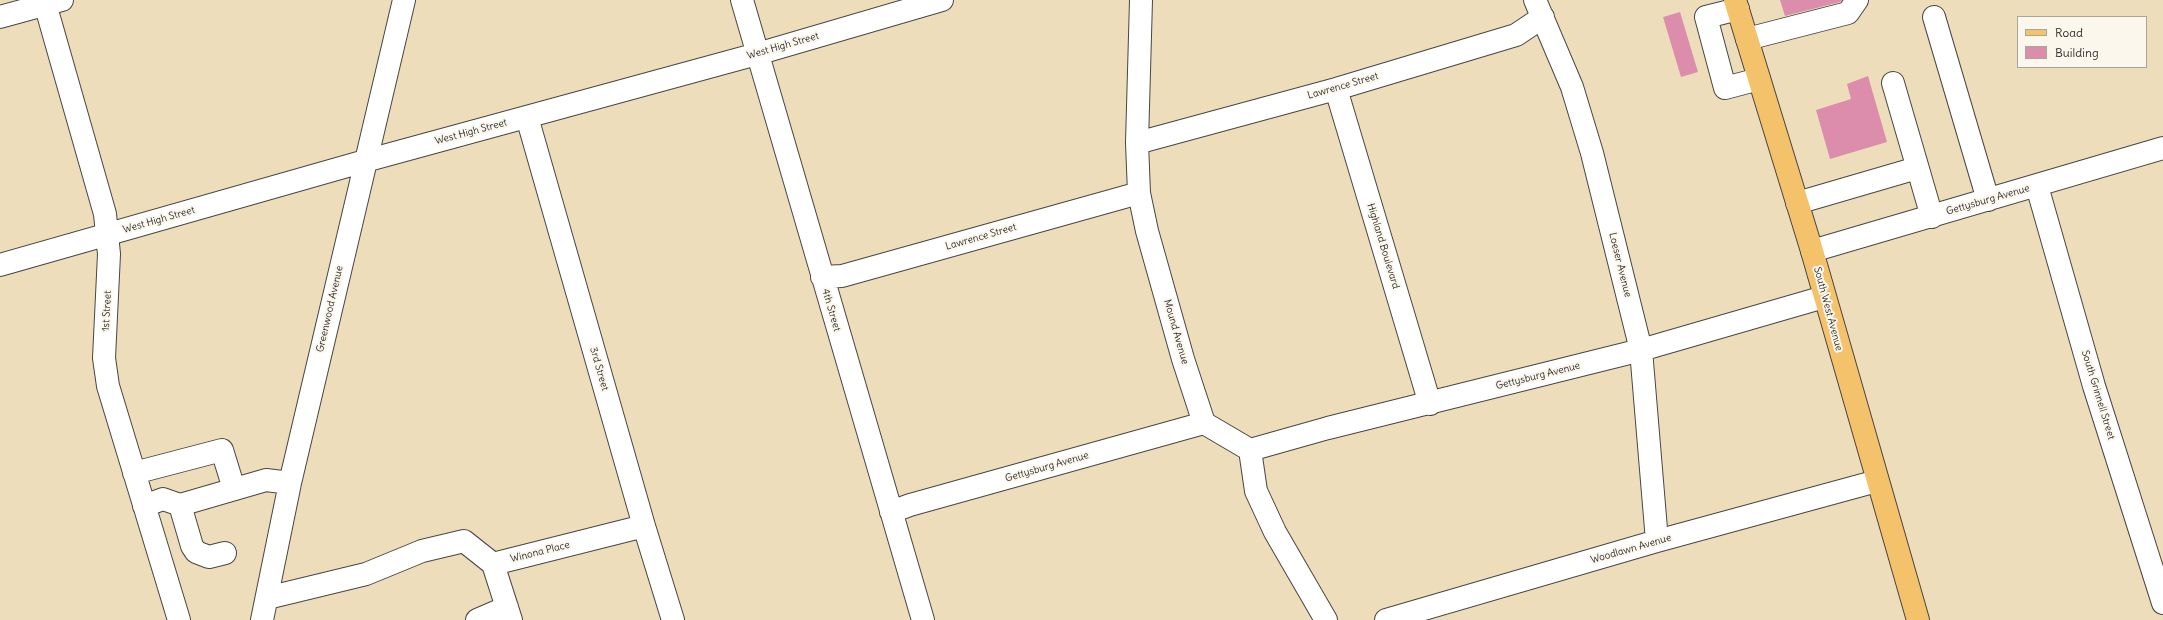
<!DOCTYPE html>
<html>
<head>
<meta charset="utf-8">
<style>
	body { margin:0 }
	#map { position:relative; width:2163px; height:620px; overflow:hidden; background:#edb; font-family:Delius,sans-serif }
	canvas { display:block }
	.legend { position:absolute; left:2017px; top:16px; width:130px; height:52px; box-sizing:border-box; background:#fbf7ec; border:1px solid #a8a59f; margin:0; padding:5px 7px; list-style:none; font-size:12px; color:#2b2b2b }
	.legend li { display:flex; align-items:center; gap:8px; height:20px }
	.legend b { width:20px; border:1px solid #a8a59f }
</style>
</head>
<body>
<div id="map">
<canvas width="2163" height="620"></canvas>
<ul class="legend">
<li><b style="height:5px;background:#f3c26a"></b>Road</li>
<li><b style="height:11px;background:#dc8dac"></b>Building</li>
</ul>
</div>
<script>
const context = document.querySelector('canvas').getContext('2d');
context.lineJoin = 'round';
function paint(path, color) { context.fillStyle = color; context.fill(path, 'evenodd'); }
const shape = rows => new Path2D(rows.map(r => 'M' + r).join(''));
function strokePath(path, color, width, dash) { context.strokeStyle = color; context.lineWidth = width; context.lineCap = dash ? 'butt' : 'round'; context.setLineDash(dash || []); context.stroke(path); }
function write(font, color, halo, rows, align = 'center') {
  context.font = font + ' Delius,sans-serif'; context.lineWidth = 4; context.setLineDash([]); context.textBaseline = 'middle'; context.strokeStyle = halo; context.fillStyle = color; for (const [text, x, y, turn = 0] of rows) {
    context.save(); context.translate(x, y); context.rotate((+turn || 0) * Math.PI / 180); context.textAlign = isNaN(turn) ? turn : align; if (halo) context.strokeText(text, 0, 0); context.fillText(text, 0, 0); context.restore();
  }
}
const building = shape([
	[1780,0,1842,0,1840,2,1785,16],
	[1680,12,1698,72,1681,77,1663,17],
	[1868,76,1887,142,1830,159,1816,110,1851,99,1847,84]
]);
const minor = shape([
	[44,0,105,214,109,254,104,358,108,386,179,620],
	[742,0,923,620],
	[1141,0,1137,143,1139,193,1147,231,1183,359,1204,423,1250,450,1256,491,1275,532,1326,620],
	[1535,0,1572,87,1592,153,1641,350,1657,541],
	[1738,9,1706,17,1725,88,1759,79],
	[0,17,62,0],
	[1934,17,1988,200],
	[1747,39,1848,13,1857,0],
	[1893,83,1932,217],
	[1336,89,1430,404],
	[527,117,644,526,673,620],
	[1137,143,1336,89,1516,35,1543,17],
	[2037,186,2094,386,2163,603],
	[1797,203,1917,168],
	[1812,251,2163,148],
	[0,265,365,161,757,54,942,0],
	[822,277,842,276,1139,193],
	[1250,450,1328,428,1641,350,1824,297],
	[134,473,222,450,234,489],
	[144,506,163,499,180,505],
	[891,512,910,505,1204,423],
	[225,553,209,557,196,552,192,546,180,505,266,480,290,483],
	[493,564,644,526],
	[493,564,511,620],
	[267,598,366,574,422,551,464,541,493,564],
	[262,620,290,483,404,0],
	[477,620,507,607],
	[1386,620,1657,541,1877,481]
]);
const major = shape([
	[1735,0,1812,251,1918,620]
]);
const streetNames = [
	["West High Street",783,46,-16],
	["Lawrence Street",1343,86,-16],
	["West High Street",471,132,-15],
	["Gettysburg Avenue",1988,200,-16],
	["West High Street",159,220,-16],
	["Lawrence Street",981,237,-16],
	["Highland Boulevard",1383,246,73],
	["Loeser Avenue",1620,265,76],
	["Greenwood Avenue",330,309,-77],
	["South West Avenue",1828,309,75],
	["4th Street",831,310,74],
	["1st Street",107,311,-87],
	["Mound Avenue",1176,332,74],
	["3rd Street",599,369,74],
	["Gettysburg Avenue",1538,376,-14],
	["South Grinnell Street",2098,395,73],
	["Gettysburg Avenue",1047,467,-16],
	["Woodlawn Avenue",1631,549,-16],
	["Winona Place",540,552,-14]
];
paint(building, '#dc8dac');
strokePath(minor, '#484641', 24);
strokePath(major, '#484641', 24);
strokePath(minor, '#fff', 22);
strokePath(major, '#f3c26a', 22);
write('10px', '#2b2b2b', '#fbf7ec', streetNames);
</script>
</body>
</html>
